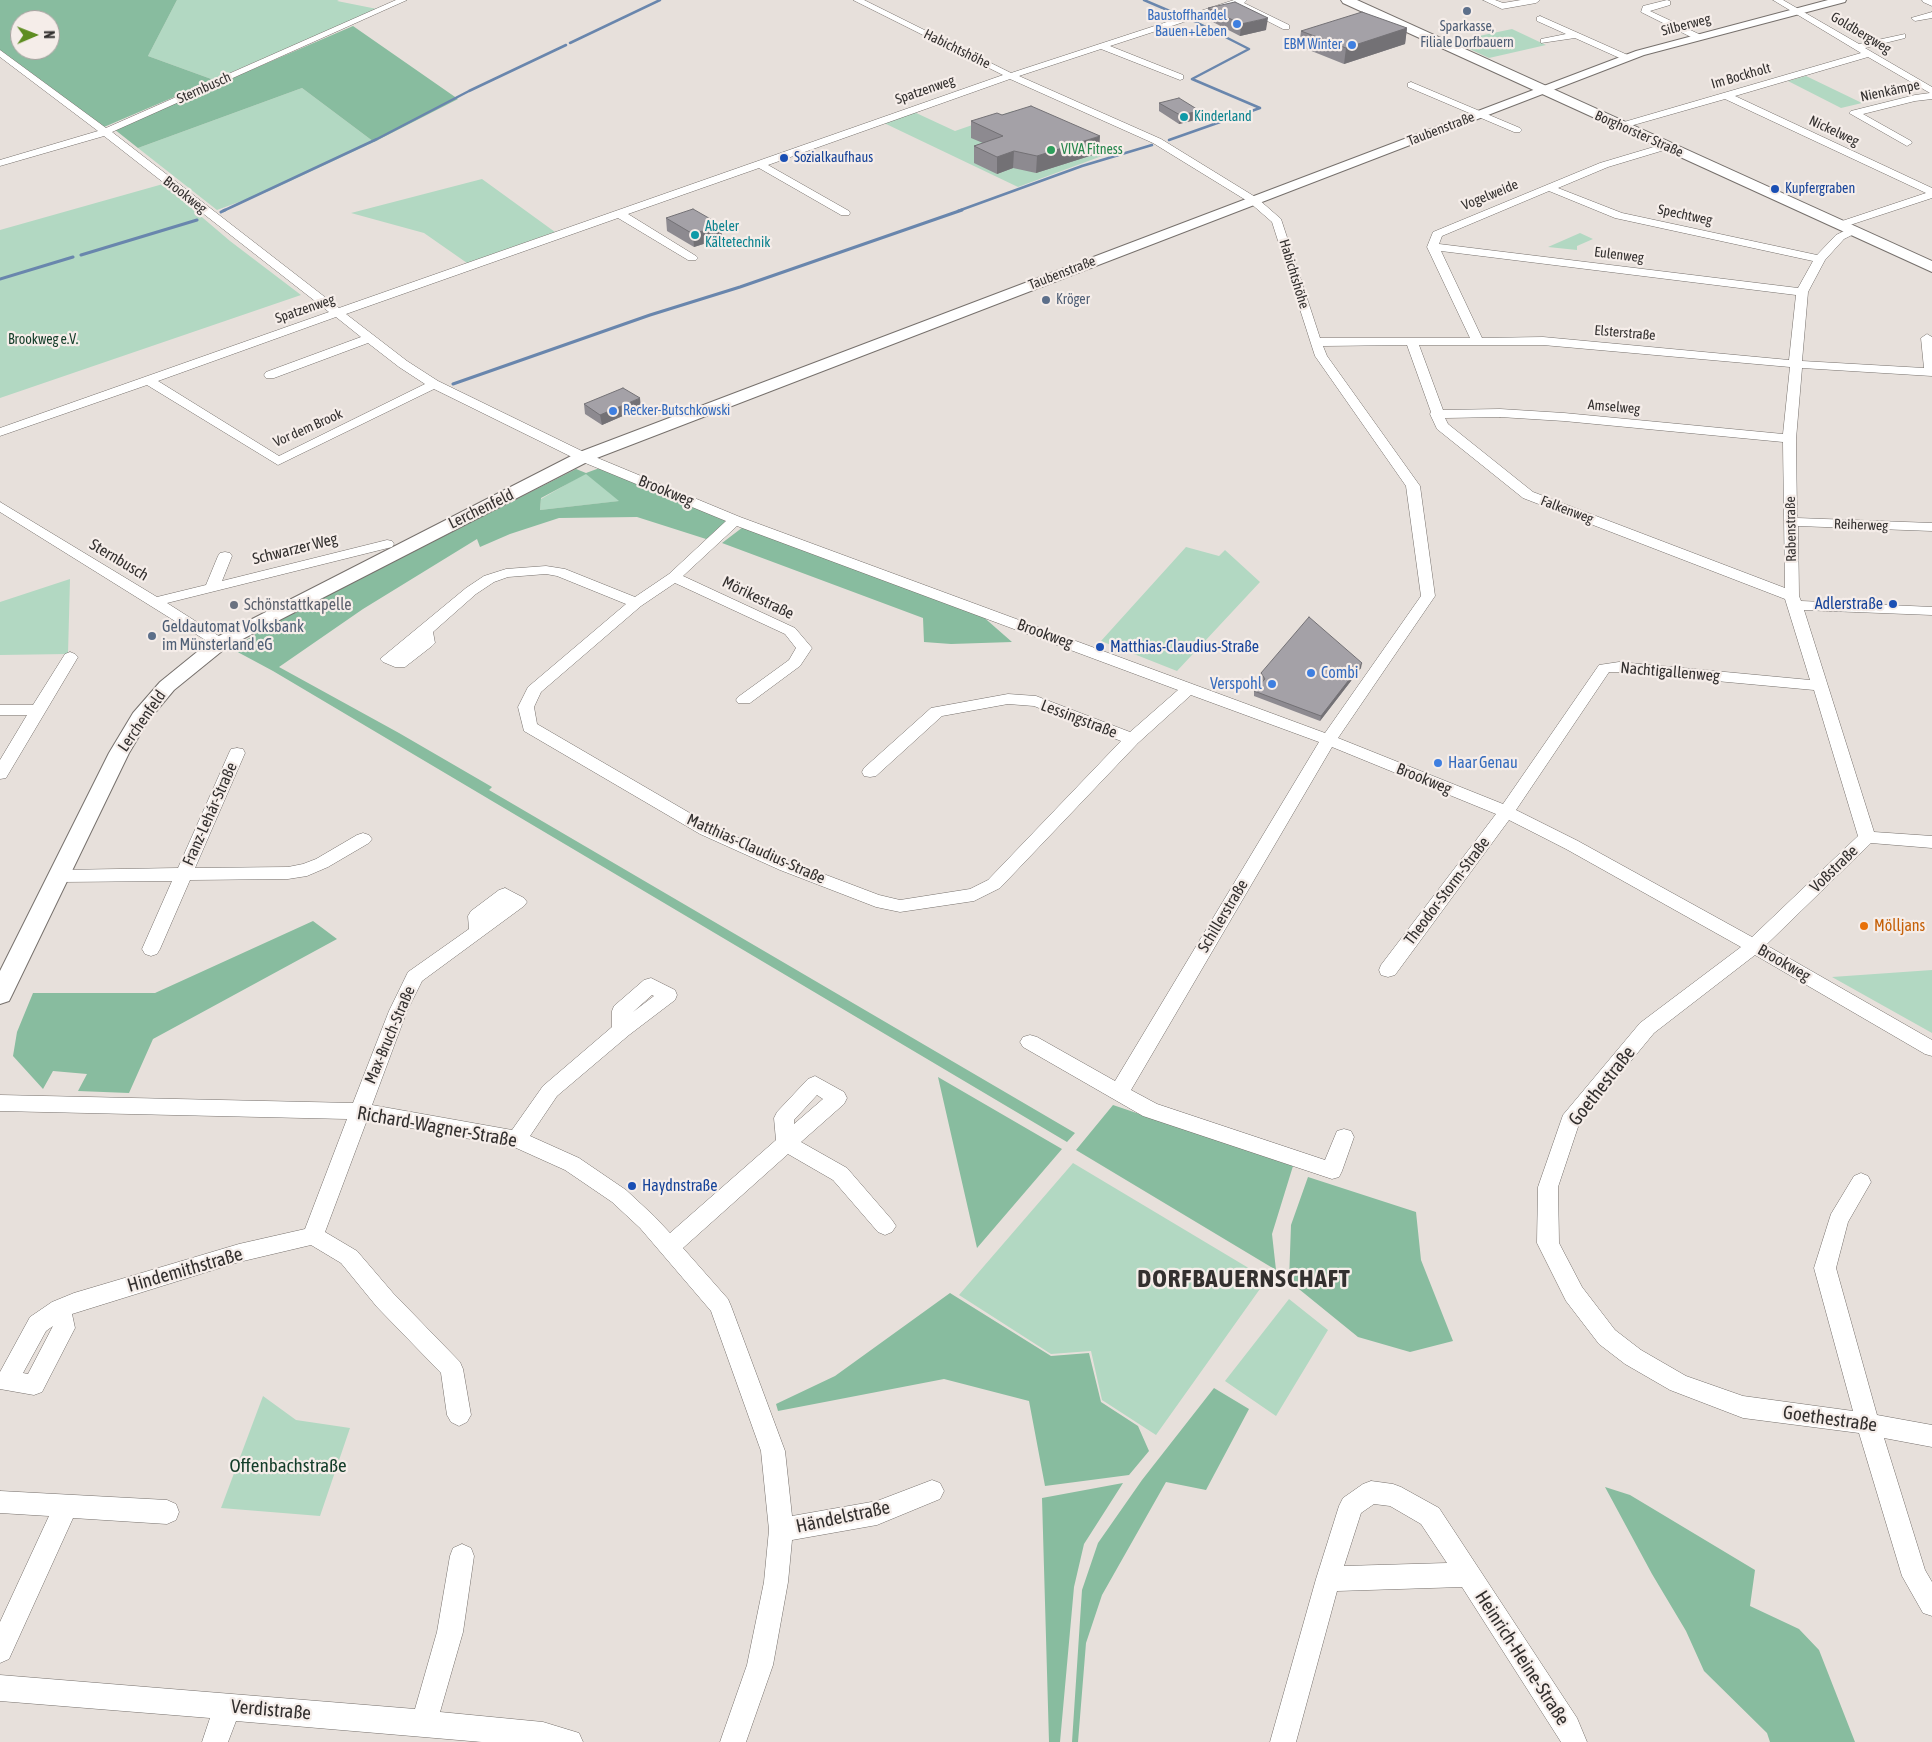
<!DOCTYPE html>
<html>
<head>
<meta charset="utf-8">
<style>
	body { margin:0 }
	#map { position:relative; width:1932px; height:1742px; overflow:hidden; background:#e7e0db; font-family:"Asap Condensed",sans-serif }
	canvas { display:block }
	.north { position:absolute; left:10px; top:10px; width:50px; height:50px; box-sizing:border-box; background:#f5ede9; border:1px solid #a7a19f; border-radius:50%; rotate:89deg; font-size:14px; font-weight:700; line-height:20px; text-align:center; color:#33302f }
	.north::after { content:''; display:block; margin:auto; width:18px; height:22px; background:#5e8d21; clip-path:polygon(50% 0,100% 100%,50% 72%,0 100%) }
</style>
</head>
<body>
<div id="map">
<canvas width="1932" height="1742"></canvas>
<div class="north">N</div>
</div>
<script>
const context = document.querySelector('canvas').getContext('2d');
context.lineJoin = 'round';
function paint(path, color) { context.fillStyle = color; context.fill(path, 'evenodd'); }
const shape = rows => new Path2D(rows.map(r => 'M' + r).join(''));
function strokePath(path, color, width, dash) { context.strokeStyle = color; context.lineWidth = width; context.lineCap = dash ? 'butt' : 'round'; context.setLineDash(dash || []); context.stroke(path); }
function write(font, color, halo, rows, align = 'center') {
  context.font = font + ' "Asap Condensed",sans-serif'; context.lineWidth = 4.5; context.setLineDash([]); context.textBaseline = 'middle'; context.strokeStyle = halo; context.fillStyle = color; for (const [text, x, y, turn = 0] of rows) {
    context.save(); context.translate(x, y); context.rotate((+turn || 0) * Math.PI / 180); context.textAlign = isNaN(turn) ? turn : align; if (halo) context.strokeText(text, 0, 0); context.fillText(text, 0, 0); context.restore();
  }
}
const green = shape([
	[177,0,339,0,337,1,377,9,214,80,148,56],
	[1512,29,1546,45,1489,58,1463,46,1472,44,1465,39],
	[1806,76,1862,103,1841,108,1788,81],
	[302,88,374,142,269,191,217,210,138,148],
	[1013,111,1110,153,1018,187,884,123,914,112,955,131],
	[482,179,555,232,467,263,424,233,351,213],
	[163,184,230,241,301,295,0,398,0,230],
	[1580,233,1593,239,1577,246,1577,250,1548,247],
	[586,473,620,501,540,510,541,499],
	[1186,547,1219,556,1225,550,1260,582,1177,671,1101,641],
	[70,579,68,654,0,655,0,602],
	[1932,970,1932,1033,1832,977],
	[1073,1163,1267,1279,1156,1435,1102,1400,1091,1351,1051,1354,959,1295],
	[1289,1299,1328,1330,1276,1416,1225,1381],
	[263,1396,296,1420,350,1428,320,1516,221,1508]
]);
const forest = shape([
	[0,0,177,0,148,56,214,80,104,127,0,50],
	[20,20,50,20,50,50,20,50],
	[353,26,458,99,374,142,302,88,138,148,114,129],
	[605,466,735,520,721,532,706,539,637,517,559,518,510,534,480,547,477,539,363,609,279,667,399,733,492,787,489,790,1075,1133,1067,1142,273,671,232,649,273,623,576,469,586,473],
	[586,474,619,501,540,510,541,498],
	[747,524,972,607,1012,642,951,644,924,642,923,618,722,543],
	[313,921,337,939,153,1039,129,1093,78,1091,87,1074,53,1071,43,1089,13,1056,17,1032,33,993,155,993],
	[938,1077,1062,1149,977,1248],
	[1113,1105,1293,1166,1272,1234,1276,1270,1076,1150],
	[1308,1177,1416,1212,1421,1260,1453,1341,1410,1352,1358,1337,1289,1281,1291,1225],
	[950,1293,1051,1356,1089,1353,1101,1402,1138,1426,1149,1451,1129,1475,1045,1486,1029,1401,944,1379,778,1411,776,1404,835,1376],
	[1214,1388,1249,1409,1206,1490,1166,1482,1102,1595,1086,1643,1078,1742,1072,1742,1082,1590,1098,1543,1142,1480],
	[1123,1483,1084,1544,1074,1587,1060,1742,1049,1742,1042,1498],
	[1605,1487,1630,1495,1755,1570,1750,1606,1799,1629,1819,1650,1855,1742,1770,1742,1767,1733,1704,1671,1686,1631,1652,1574]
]);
const streamFar1 = shape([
	[1144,0,1186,18],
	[570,43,660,0],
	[1169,140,1260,108,1192,79,1249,49,1194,21],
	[223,211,377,139,469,91,566,45],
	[958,211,1082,166,1152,145]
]);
const stream = shape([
	[221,212,225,210],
	[81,255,197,220],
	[0,279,73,257],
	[453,384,650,315,740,287,962,210]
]);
const minor = shape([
	[396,0,407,0,112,132,339,308,1003,75,853,0,864,0,1011,73,1234,0,1247,0,1244,3,1289,25,1289,29,1283,29,1236,5,1110,46,1183,75,1183,79,1180,80,1101,49,1019,76,1161,139,1257,198,1281,219,1320,338,1470,338,1427,247,1433,232,1600,163,1667,143,1672,146,1671,148,1608,167,1558,188,1622,213,1817,255,1836,235,1848,229,1856,229,1857,231,1856,233,1844,239,1825,260,1808,292,1802,361,1924,368,1921,338,1927,334,1932,337,1932,376,1802,368,1796,439,1797,518,1932,523,1932,531,1798,526,1799,596,1801,601,1932,607,1932,615,1804,610,1874,832,1932,836,1932,848,1871,843,1766,945,1932,1040,1932,1056,1925,1054,1755,955,1654,1033,1579,1124,1558,1187,1559,1243,1582,1287,1615,1330,1641,1350,1686,1376,1743,1396,1853,1411,1814,1268,1831,1214,1854,1176,1861,1173,1868,1176,1871,1182,1848,1222,1836,1268,1877,1415,1932,1425,1932,1447,1884,1438,1925,1570,1932,1582,1932,1616,1923,1613,1902,1576,1859,1433,1743,1418,1670,1390,1625,1364,1599,1344,1566,1301,1537,1243,1538,1187,1563,1115,1640,1023,1741,947,1566,849,1509,820,1395,975,1388,977,1381,975,1379,970,1381,965,1496,814,1332,747,1131,1090,1157,1104,1325,1160,1337,1131,1344,1129,1351,1131,1354,1137,1342,1171,1339,1177,1332,1179,1143,1116,1023,1047,1020,1042,1023,1037,1030,1035,1037,1037,1115,1081,1319,742,1191,695,1138,743,1000,888,974,901,900,912,876,907,780,870,700,834,524,731,518,707,528,687,626,604,557,576,546,574,508,577,494,582,476,594,433,632,435,643,432,646,405,667,395,667,383,662,380,659,466,588,484,576,506,569,546,566,565,569,635,597,669,574,726,521,578,460,434,389,278,465,147,385,0,436,0,428,329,312,104,136,0,166,0,160,98,131,0,57,0,50,106,128,396,0],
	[1010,79,1153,143,1249,202,1272,222,1315,356,1406,486,1421,596,1325,733,740,517,588,454,438,381,407,361,346,314,618,218,688,260,696,260,698,258,696,256,628,214,759,168,841,215,849,215,850,213,849,211,768,165,1010,79],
	[1549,191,1615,218,1813,261,1798,288,1439,244,1442,236,1549,191],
	[1441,251,1796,295,1789,360,1543,337,1482,338,1441,251],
	[336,317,361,337,266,372,264,375,266,378,274,378,368,343,399,367,425,384,279,456,158,381,336,317],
	[1407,345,1431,412,1430,414,1437,429,1523,498,1785,599,1810,680,1619,662,1599,665,1503,804,1338,738,1435,596,1420,486,1327,356,1323,346,1407,345],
	[1419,345,1543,345,1790,367,1783,434,1564,413,1500,409,1443,410,1419,345],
	[1500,417,1564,421,1783,442,1785,588,1533,492,1448,424,1445,418,1500,417],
	[737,526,1178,690,1130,732,1036,696,1008,694,931,708,864,768,862,772,864,776,870,777,876,776,942,716,1008,704,1034,706,1121,741,988,880,970,889,900,900,879,895,792,862,712,826,537,724,534,707,541,692,641,606,675,583,785,634,796,648,789,660,738,697,736,700,738,703,750,703,800,666,812,648,795,628,683,576,737,526],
	[1609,672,1619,672,1814,690,1858,836,1752,937,1578,841,1516,810,1609,672],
	[1483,0,1495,0,1503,3,1521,0,1540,0,1536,3,1502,9,1483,0],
	[1667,0,1670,1,1670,5,1650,11,1701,35,1701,39,1695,39,1641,12,1643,6,1667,0],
	[1773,0,1783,0,1859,44,1905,34,1905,38,1865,48,1932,87,1932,99,1915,101,1863,114,1911,141,1912,143,1907,146,1849,113,1851,111,1915,95,1930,93,1868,57,1735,96,1932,188,1932,198,1844,227,1836,227,1835,225,1836,223,1926,193,1725,99,1623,128,1617,128,1617,124,1861,53,1773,0],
	[1922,0,1932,0,1932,6,1923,2,1922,0],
	[1932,12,1932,18,1915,21,1911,18,1932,12],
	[1540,16,1630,56,1632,58,1627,61,1624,60,1575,38,1541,43,1541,39,1566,34,1537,21,1537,17,1540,16],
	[1411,82,1520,128,1522,130,1520,132,1514,132,1408,87,1408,83,1411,82],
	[0,502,157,597,206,585,218,556,220,553,225,552,230,553,232,556,222,581,387,540,392,541,394,544,392,547,167,603,225,640,228,643,225,646,220,648,215,646,0,512,0,502],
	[70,652,75,654,78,657,6,778,0,779,0,760,27,715,0,715,0,705,33,705,65,654,70,652],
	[237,748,243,749,245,753,195,868,288,867,303,864,316,859,357,835,363,833,369,835,372,839,369,843,328,867,307,876,288,879,190,880,160,949,157,954,151,956,145,954,142,949,172,881,60,882,54,880,51,876,54,872,60,870,178,868,229,753,231,749,237,748],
	[505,888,524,898,527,902,524,906,422,981,407,1011,372,1105,512,1130,543,1086,612,1027,612,1011,614,1006,644,980,651,978,675,990,677,995,675,1000,629,1035,557,1096,530,1136,579,1158,626,1190,654,1216,670,1233,776,1140,774,1118,777,1112,808,1079,815,1076,844,1092,847,1098,844,1104,801,1142,847,1168,892,1220,896,1226,892,1232,885,1235,878,1232,833,1180,788,1154,683,1248,728,1299,731,1306,785,1451,792,1516,877,1501,932,1480,940,1483,944,1491,940,1499,877,1525,792,1540,788,1582,773,1665,746,1742,720,1742,747,1665,764,1582,769,1530,761,1451,711,1311,640,1228,612,1202,565,1170,514,1147,367,1120,325,1232,357,1251,393,1293,460,1362,463,1369,471,1415,467,1422,459,1426,451,1422,447,1415,441,1373,377,1307,341,1263,311,1245,239,1262,72,1314,75,1328,42,1392,34,1395,0,1389,0,1372,30,1317,52,1302,74,1293,239,1244,305,1229,347,1119,0,1111,0,1095,353,1103,389,1011,408,972,469,929,468,916,471,911,499,890,505,888],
	[652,995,654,996,633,1012,652,995],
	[817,1095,823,1099,794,1124,794,1120,817,1095],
	[53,1326,28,1374,23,1373,46,1331,53,1326],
	[1371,1481,1393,1484,1401,1487,1439,1508,1577,1718,1587,1742,1561,1742,1462,1587,1337,1591,1296,1742,1270,1742,1316,1579,1339,1506,1343,1498,1363,1484,1371,1481],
	[1374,1504,1390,1506,1421,1524,1447,1563,1344,1566,1361,1513,1374,1504],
	[0,1491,167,1500,176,1504,179,1512,176,1520,167,1524,73,1518,9,1659,0,1663,0,1622,49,1516,0,1513,0,1491],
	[462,1544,471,1548,474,1556,463,1632,440,1712,543,1722,579,1733,583,1742,482,1742,236,1721,228,1742,202,1742,210,1718,0,1701,0,1675,415,1709,437,1632,450,1556,453,1548,462,1544]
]);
const tertiary = shape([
	[1828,0,1846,0,1845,2,1644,55,589,461,227,647,174,690,148,721,129,753,12,995,9,1001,0,1004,0,971,109,753,133,713,160,682,213,639,577,453,1636,51,1828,0]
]);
const secondary = shape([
	[1341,0,1357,0,1932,261,1932,272,1343,3,1341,0]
]);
const wall = shape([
	[1208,8,1266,30,1240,36,1207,19],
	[1407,28,1405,44,1344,64,1299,46,1301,31],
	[1159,103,1200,111,1199,119,1179,124,1159,111],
	[971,121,1099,153,1036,173,1013,168,997,174,974,163,974,146,983,143,971,138],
	[666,218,721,225,722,238,694,247,667,231],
	[584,404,641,408,602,425,585,414],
	[1361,668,1320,721,1254,696,1254,691,1263,682,1261,678,1261,673]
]);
const shadedWall = shape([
	[1268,18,1266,30,1240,36,1241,24],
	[1407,28,1405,44,1344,64,1346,48],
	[1200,111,1199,119,1179,124,1180,115],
	[1100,136,1099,153,1036,173,1037,156],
	[1014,151,1013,168,997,174,997,157],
	[721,225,722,238,694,247,693,234],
	[640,398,641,408,602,425,600,415],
	[1362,663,1361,668,1320,721,1321,716]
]);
const building = shape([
	[1235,2,1268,18,1241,24,1208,8,1235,2],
	[1362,12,1407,28,1346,48,1301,31,1362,12],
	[1179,98,1200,111,1180,115,1159,103,1179,98],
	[1031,106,1100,136,1037,156,1014,151,997,157,974,146,1003,136,971,121,997,113,1002,115,1031,106],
	[693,209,721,225,693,234,666,218,693,209],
	[623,388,640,398,600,415,584,404,623,388],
	[1309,617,1362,663,1321,716,1254,691,1265,679,1261,673,1309,617]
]);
const markers = [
	[1467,11,5,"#5c6f8a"],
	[1237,24,5,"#3f7fe0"],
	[1352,45,5,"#3f7fe0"],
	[1184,117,5,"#0f9aa8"],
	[1051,150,5,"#2e9e5b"],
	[784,158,5,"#1a4fb4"],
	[1775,189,5,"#1a4fb4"],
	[695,235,5,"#0f9aa8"],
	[1046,300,5,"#5c6f8a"],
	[613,411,5,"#3f7fe0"],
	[1893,604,5,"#1a4fb4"],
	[234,605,5,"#6b7280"],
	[152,636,5,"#5c6f8a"],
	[1100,647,5,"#1a4fb4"],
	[1311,673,5,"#3f7fe0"],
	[1272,684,5,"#3f7fe0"],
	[1438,763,5,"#3f7fe0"],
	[1864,926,5,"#e8710a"],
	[632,1186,5,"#1a4fb4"]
];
const farShopnames = [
	["Baustoffhandel",1227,16],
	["Bauen+Leben",1227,32],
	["EBM Winter",1342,45],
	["Recker-Butschkowski",623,411,"left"]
];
const farStreetnames = [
	["Silberweg",1686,25,-15],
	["Goldbergweg",1861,33,31],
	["Habichtshöhe",957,49,26],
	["Im Bockholt",1741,76,-16],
	["Sternbusch",204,88,-24],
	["Spatzenweg",925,90,-19],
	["Nienkämpe",1890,91,-12],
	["Taubenstraße",1441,129,-21],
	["Nickelweg",1834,131,25],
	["Borghorster Straße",1639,134,24],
	["Brookweg",185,195,38],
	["Vogelweide",1490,195,-22],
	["Spechtweg",1685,215,12],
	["Eulenweg",1619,255,7],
	["Taubenstraße",1062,273,-21],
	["Habichtshöhe",1294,274,73],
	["Spatzenweg",305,309,-19],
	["Elsterstraße",1625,333,5],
	["Amselweg",1614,407,5],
	["Vor dem Brook",308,428,-24],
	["Falkenweg",1567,510,21],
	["Reiherweg",1861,525,2],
	["Rabenstraße",1791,529,-91]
];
const farServicenames = [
	["Sparkasse,",1467,27],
	["Filiale Dorfbauern",1467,43],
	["Kröger",1056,300,"left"]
];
const farCulturenames = [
	["Kinderland",1194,117],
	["Abeler",705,227],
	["Kältetechnik",705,243]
];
const farLeisurenames = [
	["VIVA Fitness",1061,150]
];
const farTransitnames = [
	["Sozialkaufhaus",794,158],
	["Kupfergraben",1785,189]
];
const farParknames = [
	["Brookweg e.V.",43,340]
];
const streetNames = [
	["Brookweg",666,491,22],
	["Lerchenfeld",481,509,-26],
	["Schwarzer Weg",295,549,-14],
	["Sternbusch",119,560,31],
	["Mörikestraße",758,598,26],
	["Brookweg",1045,634,20],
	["Nachtigallenweg",1670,672,5],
	["Lessingstraße",1079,719,21],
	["Lerchenfeld",142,721,-55],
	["Brookweg",1424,779,22],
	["Franz-Lehár-Straße",210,814,-66],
	["Matthias-Claudius-Straße",756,849,24],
	["Voßstraße",1834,869,-44],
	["Theodor-Storm-Straße",1447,891,-53],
	["Schillerstraße",1223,916,-59],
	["Brookweg",1784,963,30],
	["Max-Bruch-Straße",390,1035,-67]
];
const transitNames = [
	["Adlerstraße",1883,604,"right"],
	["Matthias-Claudius-Straße",1110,647],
	["Haydnstraße",642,1186]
];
const worshipNames = [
	["Schönstattkapelle",244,605]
];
const serviceNames = [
	["Geldautomat Volksbank",162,627],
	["im Münsterland eG",162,645]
];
const shopNames = [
	["Combi",1321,673],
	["Verspohl",1262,684,"right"],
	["Haar Genau",1448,763]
];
const foodNames = [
	["Mölljans",1874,926]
];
const nearStreetnames = [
	["Goethestraße",1602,1086,-52],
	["Richard-Wagner-Straße",437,1127,10],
	["Hindemithstraße",185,1270,-16],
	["Goethestraße",1830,1419,8],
	["Händelstraße",843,1517,-12],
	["Heinrich-Heine-Straße",1522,1658,57],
	["Verdistraße",271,1710,5]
];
const nearParknames = [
	["Offenbachstraße",288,1466]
];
const nearDistrictnames = [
	["DORFBAUERNSCHAFT",1244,1279]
];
paint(green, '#b2d8c2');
paint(forest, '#88bc9f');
strokePath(streamFar1, '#6986ad', 2.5);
strokePath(stream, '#6986ad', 3);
strokePath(minor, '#76706c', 1);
strokePath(tertiary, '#76706c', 2);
strokePath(secondary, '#76706c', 2);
paint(minor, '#fff');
paint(tertiary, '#fff');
paint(secondary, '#fff');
paint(wall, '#8d8a90');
paint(shadedWall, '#737175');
paint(building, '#a4a1a7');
strokePath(building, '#737175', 1);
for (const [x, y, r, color] of markers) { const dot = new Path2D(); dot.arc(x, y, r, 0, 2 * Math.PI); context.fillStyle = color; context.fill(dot); strokePath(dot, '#f5ede9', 2); }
write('14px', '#366cbe', '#f5ede9', farShopnames, 'right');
write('14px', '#33302f', '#f5ede9', farStreetnames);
write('14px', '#4e5e75', '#f5ede9', farServicenames);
write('14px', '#0d838f', '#f5ede9', farCulturenames, 'left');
write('14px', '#27864d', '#f5ede9', farLeisurenames, 'left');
write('14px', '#164399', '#f5ede9', farTransitnames, 'left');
write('14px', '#133d29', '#f5ede9', farParknames);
write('16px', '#33302f', '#f5ede9', streetNames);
write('16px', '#164399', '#f5ede9', transitNames, 'left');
write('16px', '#5b616d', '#f5ede9', worshipNames, 'left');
write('16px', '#4e5e75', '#f5ede9', serviceNames, 'left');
write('16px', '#366cbe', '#f5ede9', shopNames, 'left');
write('16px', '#c56008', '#f5ede9', foodNames, 'left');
write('19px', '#33302f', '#f5ede9', nearStreetnames);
write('19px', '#133d29', '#f5ede9', nearParknames);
context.letterSpacing = '1px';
write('bold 25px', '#33302f', '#f5ede9', nearDistrictnames);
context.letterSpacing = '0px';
</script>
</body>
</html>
